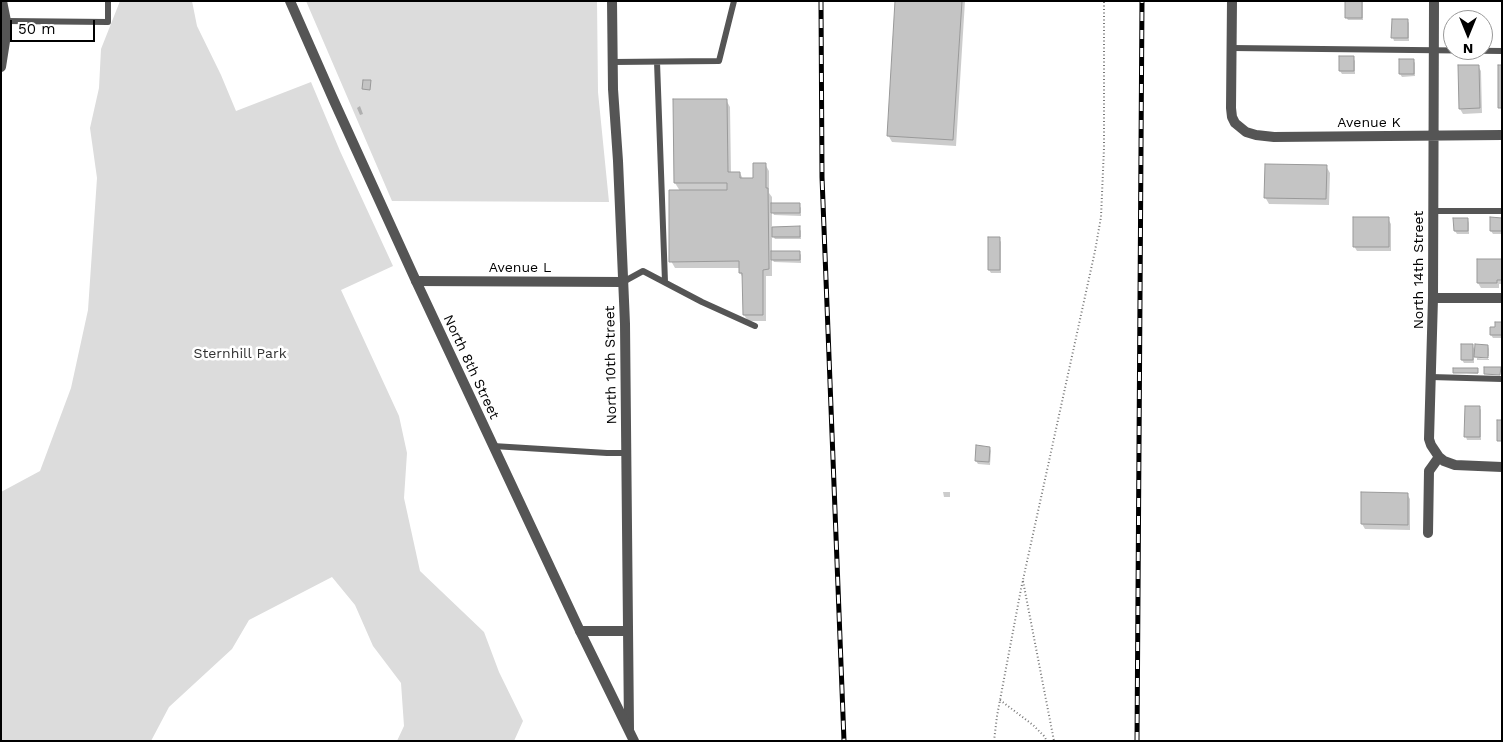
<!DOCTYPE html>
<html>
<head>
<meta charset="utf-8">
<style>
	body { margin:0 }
	#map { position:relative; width:1503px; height:742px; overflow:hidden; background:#fff; font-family:"Work Sans",sans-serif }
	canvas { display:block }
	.frame { position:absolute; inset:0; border:2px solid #000; pointer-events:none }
	.north { position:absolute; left:1443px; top:10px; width:50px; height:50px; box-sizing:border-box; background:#fff; border:1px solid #999; border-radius:50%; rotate:180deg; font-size:14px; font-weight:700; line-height:20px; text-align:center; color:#000 }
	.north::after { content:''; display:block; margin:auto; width:18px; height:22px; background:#000; clip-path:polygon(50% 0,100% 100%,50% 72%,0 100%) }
	.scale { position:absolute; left:10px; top:20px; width:85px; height:22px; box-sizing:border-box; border:2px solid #000; border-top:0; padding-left:6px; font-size:15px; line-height:18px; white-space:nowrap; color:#000; -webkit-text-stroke:4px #fff; paint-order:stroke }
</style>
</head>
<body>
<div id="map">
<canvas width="1503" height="742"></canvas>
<div class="frame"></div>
<div class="north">N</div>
<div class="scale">50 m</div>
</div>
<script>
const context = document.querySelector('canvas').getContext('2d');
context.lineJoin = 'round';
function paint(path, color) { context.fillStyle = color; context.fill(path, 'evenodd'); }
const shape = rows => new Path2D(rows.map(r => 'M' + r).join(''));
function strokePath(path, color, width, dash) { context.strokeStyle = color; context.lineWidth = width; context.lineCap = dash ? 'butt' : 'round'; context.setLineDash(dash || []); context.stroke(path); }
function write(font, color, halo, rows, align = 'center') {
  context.font = font + ' "Work Sans",sans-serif'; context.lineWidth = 5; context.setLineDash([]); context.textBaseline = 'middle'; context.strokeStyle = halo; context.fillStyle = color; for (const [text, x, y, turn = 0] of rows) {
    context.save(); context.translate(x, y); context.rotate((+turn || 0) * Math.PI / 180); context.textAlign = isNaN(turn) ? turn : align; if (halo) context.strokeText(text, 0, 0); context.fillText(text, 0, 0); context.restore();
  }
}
const green = shape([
	[120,1,192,1,197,26,221,75,236,111,311,82,340,151,393,266,341,290,399,416,407,453,404,498,420,571,484,632,499,672,523,721,514,741,397,741,404,726,401,683,373,646,355,605,332,577,249,620,232,649,169,707,151,741,1,741,1,492,40,471,71,388,88,310,97,178,90,128,99,88,101,49],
	[306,1,597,1,598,92,609,202,392,201]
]);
const shadow = shape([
	[896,1,965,1,956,146,892,142,888,135],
	[1346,1,1363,1,1363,20,1348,20,1346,17],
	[1407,20,1409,23,1409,41,1394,41,1393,38],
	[1353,58,1355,61,1355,74,1342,74,1340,71],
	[1413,60,1415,63,1415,76,1402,77,1400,74],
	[1478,66,1481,71,1482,113,1463,114,1460,109],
	[726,100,730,107,731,173,740,173,743,179,754,179,765,164,769,171,769,193,772,197,772,205,799,205,801,208,801,216,774,215,772,211,772,228,799,228,801,231,801,239,775,239,772,235,772,252,799,252,801,255,801,263,774,262,772,259,772,276,766,276,766,321,748,321,744,315,744,279,740,273,740,268,675,268,671,261,680,191,675,183],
	[360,106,363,114,360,115,357,108],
	[1326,166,1330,173,1329,205,1269,204,1265,197],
	[1388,219,1391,224,1391,251,1357,251,1354,246],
	[1491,219,1502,219,1502,234,1493,234,1491,231],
	[1468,220,1469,223,1469,234,1457,234,1455,231],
	[999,239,1001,242,1001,273,991,273,989,270],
	[1502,260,1502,284,1499,284,1499,288,1481,288,1478,283],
	[1502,323,1502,338,1493,338,1491,335,1491,329,1497,329],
	[1472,345,1476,352,1488,346,1489,349,1489,356,1476,357,1474,354,1474,363,1464,363,1462,360],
	[1477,358,1489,359,1489,360,1477,360],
	[1478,370,1478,374,1454,372],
	[1479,407,1481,410,1481,440,1467,440,1466,437],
	[990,448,991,451,990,465,978,464,976,461],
	[943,492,950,492,950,497,944,497],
	[1362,494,1407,494,1410,499,1410,530,1365,529,1362,524]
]);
const building = shape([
	[895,1,962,1,953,140,887,136,895,1],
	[1345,1,1362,1,1362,18,1345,18,1345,1],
	[1392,19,1408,19,1408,38,1391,38,1392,19],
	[1339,56,1354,56,1354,71,1339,71,1339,56],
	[1399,59,1414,59,1414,74,1399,74,1399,59],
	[1458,65,1479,65,1480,108,1459,109,1458,65],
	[1498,65,1502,65,1502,108,1498,108,1498,65],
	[363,80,371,80,370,90,362,89,363,80],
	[673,99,727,99,728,172,740,172,740,178,753,178,753,163,766,163,766,188,768,188,769,269,763,270,763,315,743,315,742,273,739,273,739,261,669,262,669,190,727,190,727,183,674,183,673,99],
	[1265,164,1327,165,1326,199,1264,198,1265,164],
	[771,203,800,203,800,213,771,213,771,203],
	[1353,217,1389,217,1389,247,1353,247,1353,217],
	[1490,217,1502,218,1502,231,1490,231,1490,217],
	[1453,218,1468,218,1468,231,1454,231,1453,218],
	[800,226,800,237,772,237,772,227,800,226],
	[988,237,1000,237,1000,270,988,270,988,237],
	[771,251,800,251,800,260,771,260,771,251],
	[1477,259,1502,259,1502,280,1497,280,1497,283,1477,283,1477,259],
	[1495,322,1502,322,1502,335,1490,335,1490,327,1495,327,1495,322],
	[1461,344,1473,344,1473,360,1461,360,1461,344],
	[1475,344,1488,345,1488,358,1474,357,1475,344],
	[1484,367,1501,367,1500,375,1484,374,1484,367],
	[1453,368,1478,368,1478,373,1453,373,1453,368],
	[1465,406,1480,406,1480,437,1464,437,1465,406],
	[1497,420,1502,420,1502,441,1497,441,1497,420],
	[976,445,990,447,989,462,975,461,976,445],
	[1361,492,1408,493,1408,525,1361,524,1361,492]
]);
const path = shape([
	[1023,581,1054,741],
	[1000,700,1033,725,1044,736,1047,741],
	[994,741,997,716,1021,589,1095,251,1101,217,1104,148,1104,1]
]);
const service = shape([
	[6,21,108,22,108,1],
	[1232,48,1502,51],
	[613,62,719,61,734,1],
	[657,62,665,282],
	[1433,211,1502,211],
	[623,282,643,271,702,302,755,326],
	[1431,377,1502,379],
	[493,446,607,453,627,453]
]);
const minor = shape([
	[612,1,613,89,618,161,625,324,629,729],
	[1232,1,1231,108,1232,117,1235,123,1246,132,1256,135,1274,137,1502,135],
	[1434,1,1433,298,1429,439,1431,445,1439,457,1444,461,1455,465,1502,467],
	[1,67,6,35,6,21,2,1],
	[416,281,623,282],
	[1433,298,1502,298],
	[1428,533,1429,471,1439,457],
	[580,631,628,631]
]);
const tertiary = shape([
	[290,1,334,101,416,281,580,631,634,741]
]);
const rail = shape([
	[821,1,822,177,844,741],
	[1137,741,1142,1]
]);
const streetNames = [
	["Avenue K",1369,123],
	["Avenue L",520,268],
	["North 14th Street",1419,270,-90],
	["North 10th Street",611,365,-91],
	["North 8th Street",471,367,65]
];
const parkNames = [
	["Sternhill Park",240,354]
];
paint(green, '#dcdcdc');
paint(shadow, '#0003');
paint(building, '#c4c4c4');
strokePath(building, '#999', 1);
strokePath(path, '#777', 2, [1, 2.5]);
strokePath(service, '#555', 6);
strokePath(minor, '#555', 10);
strokePath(tertiary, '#555', 10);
strokePath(rail, '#000', 5);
strokePath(rail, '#fff', 3, [9]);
write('14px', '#000', '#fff', streetNames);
write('14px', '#333', '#fff', parkNames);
</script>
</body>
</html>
